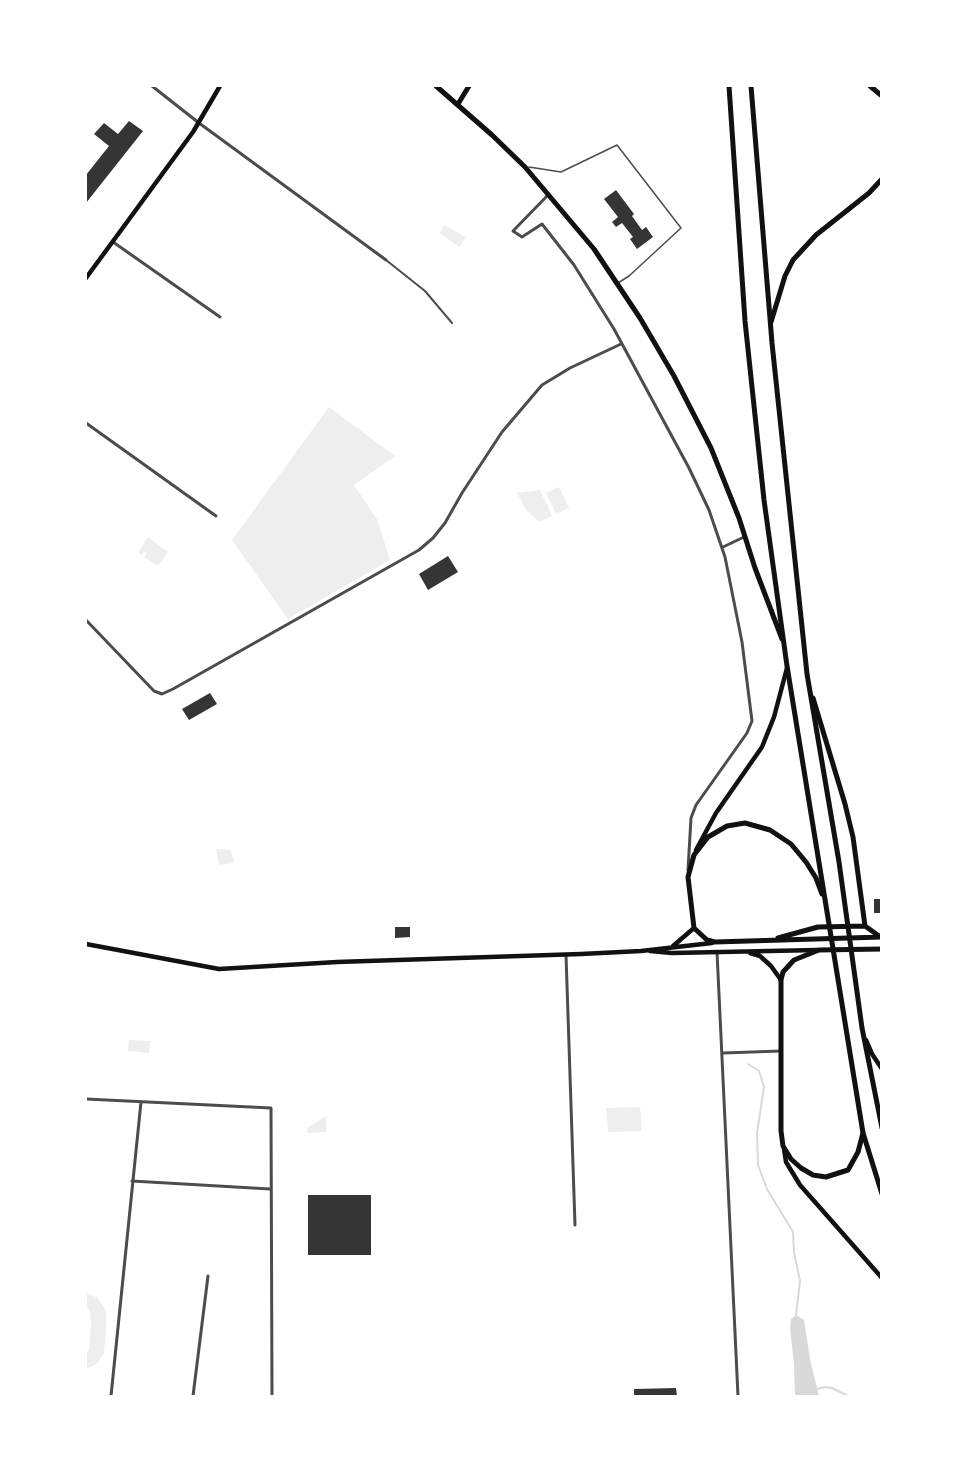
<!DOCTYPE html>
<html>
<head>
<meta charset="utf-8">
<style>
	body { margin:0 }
	#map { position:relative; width:967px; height:1482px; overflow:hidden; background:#fff; font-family:Commissioner,sans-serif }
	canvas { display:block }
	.frame { position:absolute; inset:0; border:87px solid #fff; pointer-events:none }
</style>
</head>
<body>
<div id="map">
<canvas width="967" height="1482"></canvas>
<div class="frame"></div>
</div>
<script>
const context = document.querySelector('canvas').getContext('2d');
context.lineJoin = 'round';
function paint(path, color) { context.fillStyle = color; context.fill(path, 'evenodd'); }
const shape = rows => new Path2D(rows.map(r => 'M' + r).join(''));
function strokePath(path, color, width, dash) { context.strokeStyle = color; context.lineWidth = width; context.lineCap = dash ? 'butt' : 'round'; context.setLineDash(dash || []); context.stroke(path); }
const green = shape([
	[444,225,466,237,459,247,440,233],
	[329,407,395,456,354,485,377,519,390,560,288,619,232,540],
	[559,487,569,508,556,514,546,493],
	[540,490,552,516,539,522,527,511,517,493],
	[148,537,168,552,158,566,144,557,147,553,145,551,141,555,138,552],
	[216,849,231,850,234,863,219,865],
	[129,1040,150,1041,149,1053,128,1051],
	[640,1107,642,1131,608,1132,606,1108],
	[326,1116,326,1132,307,1133,307,1128],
	[86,1293,98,1298,106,1311,106,1329,104,1353,97,1364,86,1369,86,1353,89,1350,91,1324,90,1310,86,1306]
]);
const water = shape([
	[796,1315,804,1320,810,1359,819,1396,795,1396,794,1364,790,1328,791,1319]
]);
const stream = shape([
	[748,1064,759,1071,764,1087,757,1133,758,1165,767,1189,793,1232,794,1252,800,1281,796,1315],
	[817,1389,825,1387,832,1388,848,1396]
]);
const building = shape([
	[129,121,143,131,86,203,86,175,109,146,94,134,104,123,118,134],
	[616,190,634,214,632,216,642,230,646,227,653,237,637,249,630,239,633,237,622,223,616,227,612,222,618,217,604,199],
	[448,556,458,572,428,590,419,574],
	[210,693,217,704,189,720,182,709],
	[874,899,882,899,882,913,874,913],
	[395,927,410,927,410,937,395,938],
	[308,1195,371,1195,371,1255,308,1255],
	[676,1388,677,1396,634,1396,634,1389]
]);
const service = shape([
	[529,167,561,172,617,145,681,228,629,276,618,283]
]);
const pedestrian = shape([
	[386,260,425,291,452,323]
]);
const minor = shape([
	[152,86,199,123,386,260],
	[548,195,513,231,522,237,542,224,574,265,614,329,689,468,709,510,725,557,742,642,752,721,747,733,696,805,691,818,688,870],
	[113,242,220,317],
	[86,423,216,516],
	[723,547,744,537],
	[86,620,154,691,162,694,173,689,419,550,433,538,445,523,462,493,502,432,542,385,570,368,621,344],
	[717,952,738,1396],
	[566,955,575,1225],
	[723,1053,781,1051],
	[86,1099,271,1108,272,1396],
	[132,1181,270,1189],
	[111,1396,141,1102],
	[193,1396,208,1276]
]);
const secondary = shape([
	[86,278,193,132,220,86],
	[696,850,716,813,762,747,774,717,787,668],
	[86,944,219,969,337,962,581,954,641,951,712,943],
	[673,946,694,928],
	[650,951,672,953,818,950],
	[750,953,760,956,771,966,781,980],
	[866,1040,872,1054,882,1069],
	[784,1149,786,1162,800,1185,882,1278]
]);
const primary = shape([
	[436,86,492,135,525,167,594,249,640,318,674,376,711,448,739,518,755,568,782,639],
	[870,86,882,96],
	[458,104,469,86],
	[771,322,785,276,793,260,816,235,869,193,882,179],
	[813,698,845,804,853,837,865,926,879,936],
	[822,894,816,878,806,862,791,844,770,830,745,823,727,826,708,837,694,855,688,877,694,928,707,940,715,942,882,937],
	[778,938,818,927,865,926],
	[863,1133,858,1152,848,1170,826,1177,813,1175,801,1168,791,1159,783,1146,781,1131,781,980,783,972,794,960,819,950,882,949]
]);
const trunk = shape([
	[729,86,745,321,764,500,787,666,863,1133,882,1194],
	[751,86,772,343,807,674,839,862,862,1028,882,1128]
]);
paint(green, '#eee');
paint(water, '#d9d9d9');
strokePath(stream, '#d9d9d9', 2);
paint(building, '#353535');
strokePath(service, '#4c4c4c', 1.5);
strokePath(pedestrian, '#4c4c4c', 2);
strokePath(minor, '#4c4c4c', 3);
strokePath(secondary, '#111', 4.5);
strokePath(primary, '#111', 5);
strokePath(trunk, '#111', 5);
</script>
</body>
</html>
